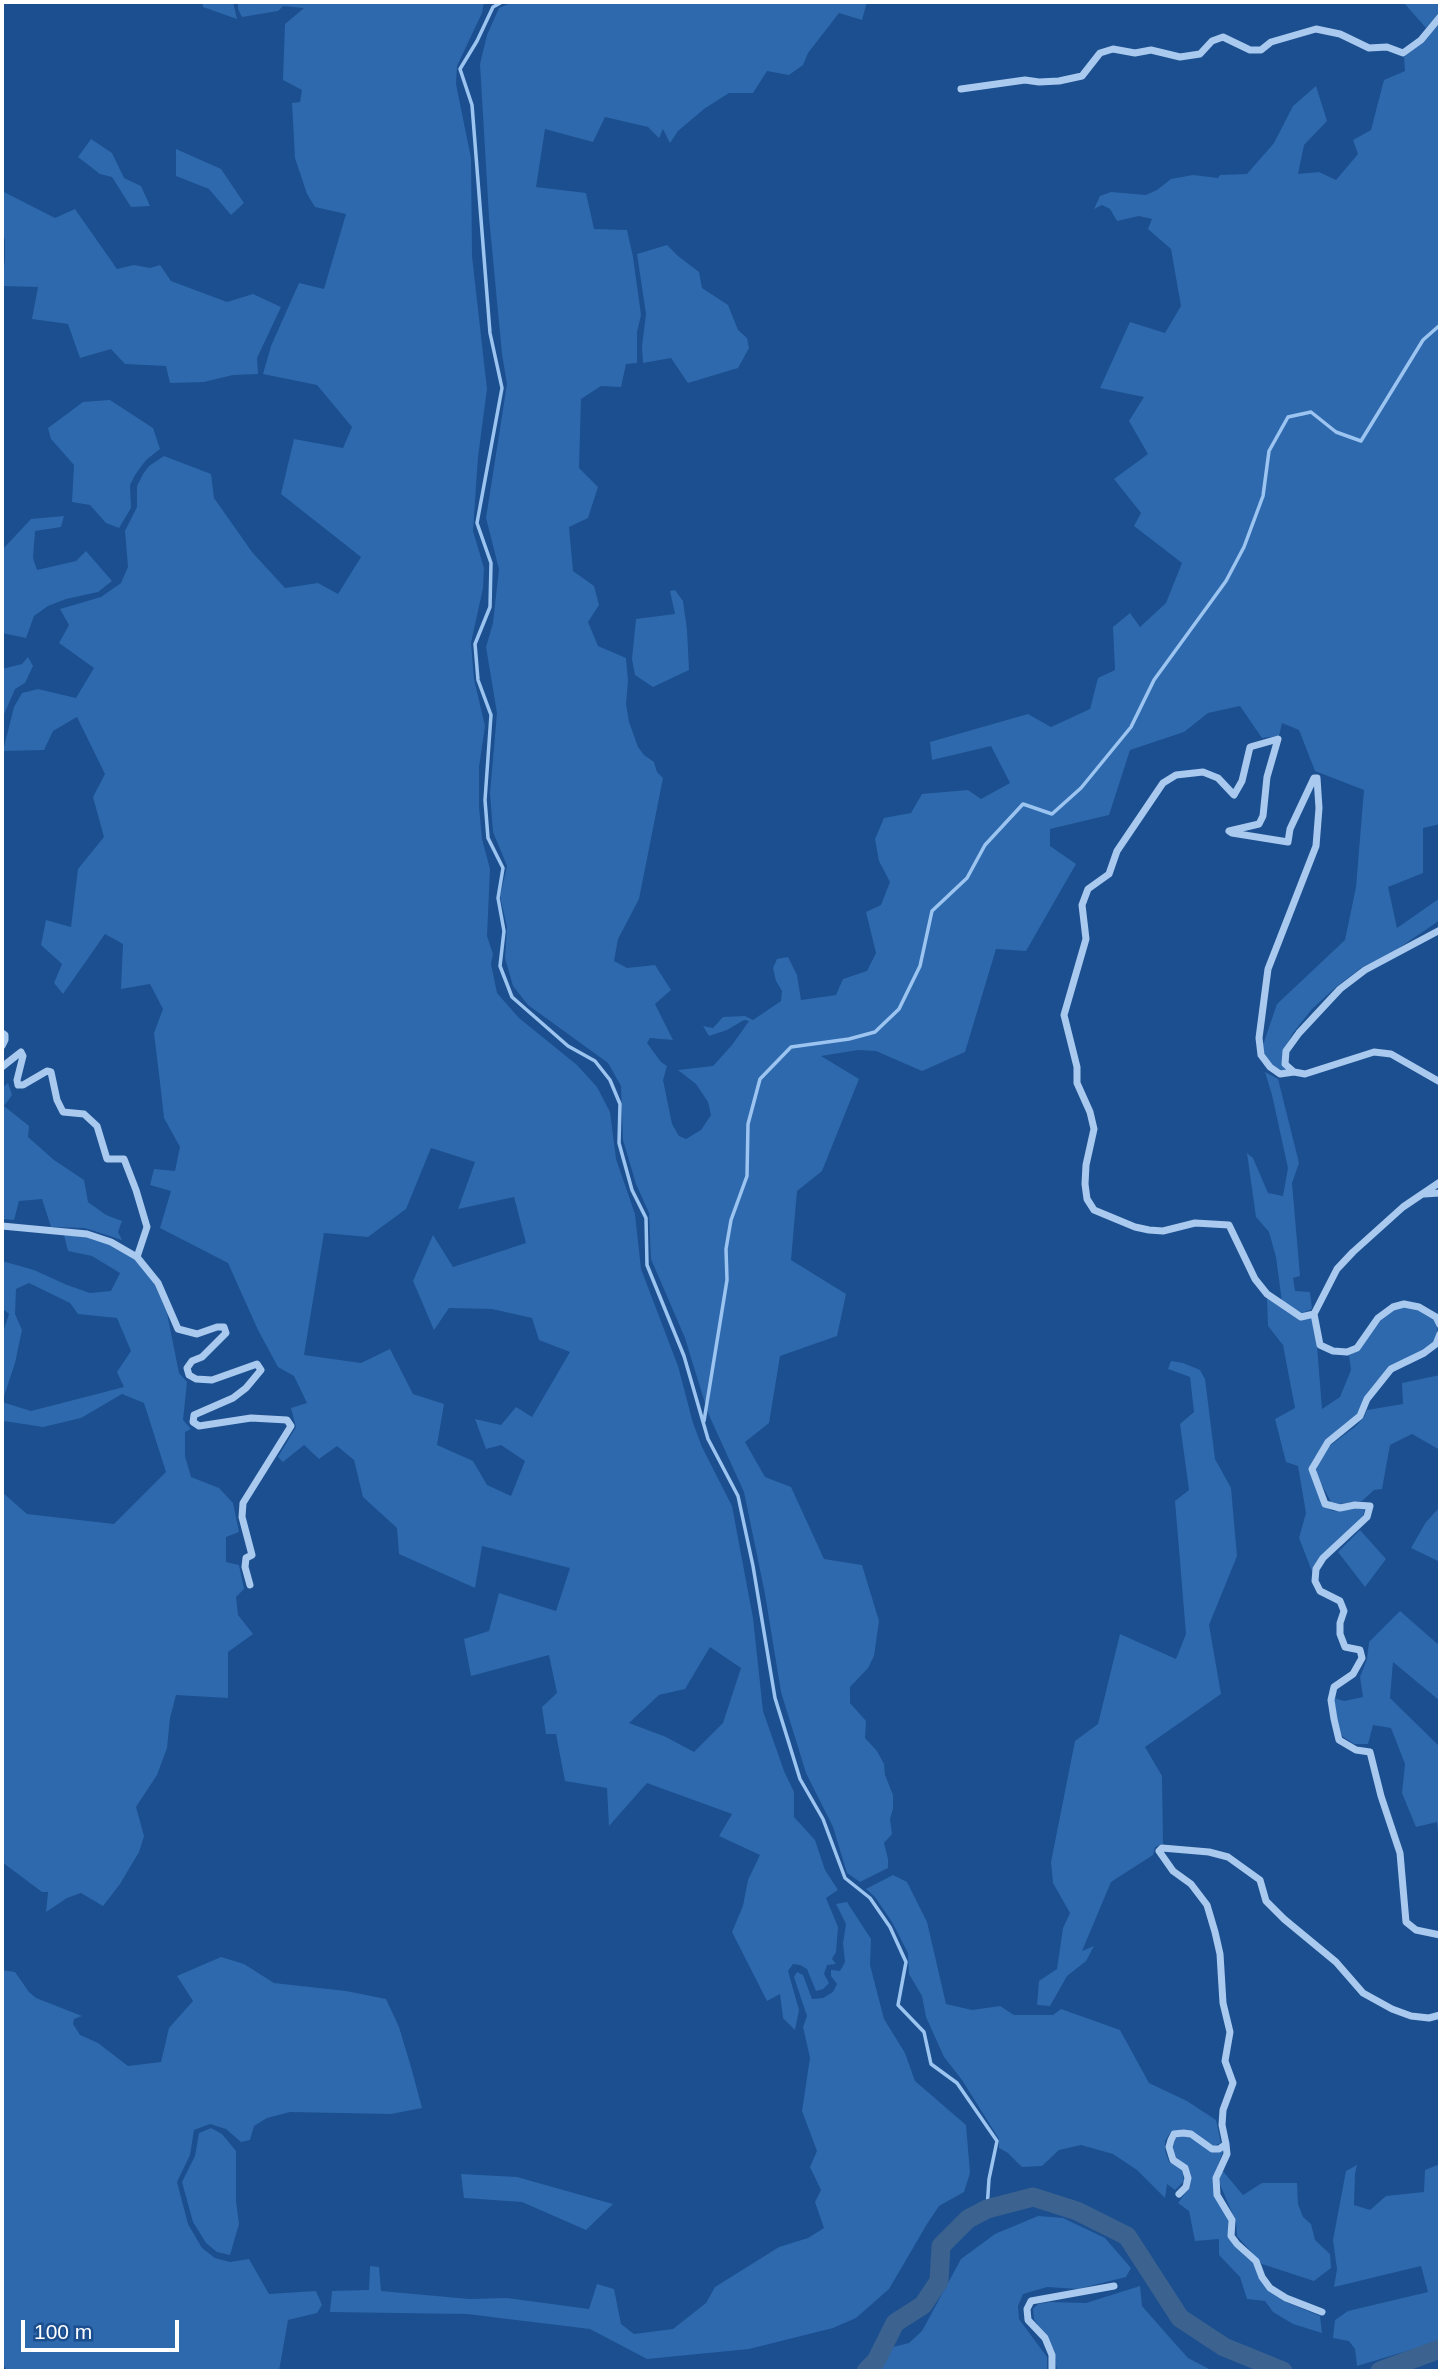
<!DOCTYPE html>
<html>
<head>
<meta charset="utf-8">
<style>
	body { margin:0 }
	#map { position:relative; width:1442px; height:2373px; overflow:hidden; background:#1b4f8f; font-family:Helvetica,sans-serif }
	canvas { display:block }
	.frame { position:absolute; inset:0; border:4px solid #fff; pointer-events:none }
	.scale { position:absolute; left:21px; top:2320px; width:158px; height:32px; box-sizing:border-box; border:4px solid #fff; border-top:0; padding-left:9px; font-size:21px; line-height:24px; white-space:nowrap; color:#fff; -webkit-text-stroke:5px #1b4f8f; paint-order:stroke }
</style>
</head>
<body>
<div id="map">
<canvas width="1442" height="2373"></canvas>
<div class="frame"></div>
<div class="scale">100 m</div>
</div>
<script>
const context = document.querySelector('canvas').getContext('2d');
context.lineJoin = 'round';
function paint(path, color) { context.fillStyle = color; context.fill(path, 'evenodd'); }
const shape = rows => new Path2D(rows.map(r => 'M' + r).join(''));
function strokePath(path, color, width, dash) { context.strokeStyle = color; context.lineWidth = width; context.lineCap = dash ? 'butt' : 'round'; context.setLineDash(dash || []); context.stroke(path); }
const green = shape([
	[202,2,233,2,237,19,203,7],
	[238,2,484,2,482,13,457,66,456,84,471,158,472,256,487,389,478,457,473,531,484,568,483,588,471,643,474,679,485,726,479,767,479,807,482,839,490,869,487,936,493,954,491,964,497,993,519,1018,577,1065,597,1087,610,1112,616,1159,635,1214,641,1269,678,1366,693,1423,702,1447,732,1506,753,1618,763,1711,784,1771,794,1792,794,1817,815,1840,825,1870,838,1890,826,1898,838,1927,836,1952,832,1959,836,1964,827,1965,824,1974,829,1983,823,1989,816,1991,807,1969,800,1965,793,1964,788,1971,799,2010,795,2030,783,2018,780,1994,767,2001,732,1932,743,1906,748,1880,760,1855,719,1836,732,1814,647,1783,609,1826,607,1788,565,1781,556,1734,546,1734,542,1707,557,1693,549,1655,471,1676,464,1639,489,1631,499,1593,556,1611,570,1568,482,1546,475,1588,399,1554,397,1528,363,1497,354,1460,337,1446,319,1459,304,1445,283,1462,278,1457,296,1427,291,1408,307,1403,294,1376,278,1367,258,1330,228,1263,160,1228,171,1191,150,1185,154,1169,175,1171,180,1147,164,1118,161,1091,154,1033,163,1009,150,984,121,989,123,944,105,934,63,994,54,983,62,964,41,945,46,920,71,927,78,869,104,837,93,797,105,774,77,717,53,731,44,750,3,751,14,707,22,693,38,689,76,698,94,668,59,643,69,625,60,609,101,597,121,583,128,567,125,531,137,507,137,486,143,474,149,466,164,456,211,474,214,498,252,552,285,588,318,583,338,594,361,557,281,494,294,439,343,448,352,427,317,385,263,374,271,346,299,283,324,289,346,214,315,207,307,194,295,158,292,103,300,102,302,90,283,80,285,24,304,8,283,6,278,11,242,17,238,9],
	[431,1148,475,1162,458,1209,514,1197,526,1243,453,1267,433,1235,413,1281,434,1330,449,1308,492,1309,532,1318,539,1340,570,1352,532,1417,516,1407,501,1425,475,1419,486,1449,501,1445,525,1461,511,1496,487,1485,473,1461,437,1445,444,1404,413,1394,390,1349,361,1363,304,1355,324,1233,368,1237,406,1209],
	[710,1647,741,1668,723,1723,694,1752,666,1737,629,1723,659,1695,685,1689],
	[513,2,867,2,862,20,839,13,808,53,803,65,789,75,767,71,753,93,729,93,704,109,678,131,670,143,663,129,659,138,648,127,605,117,593,142,545,129,536,187,586,193,594,229,627,230,633,257,641,315,637,332,637,363,626,364,621,387,601,386,581,399,579,468,598,487,588,518,569,527,573,571,594,586,599,605,588,622,598,646,626,658,628,681,626,704,629,722,638,747,644,755,654,762,657,772,663,778,639,899,618,939,614,961,627,968,655,965,671,990,655,1004,673,1040,650,1038,647,1043,661,1062,667,1066,663,1080,672,1124,679,1136,686,1139,701,1130,711,1115,708,1102,696,1084,678,1070,713,1066,732,1045,749,1021,744,1020,727,1030,709,1036,703,1026,713,1028,723,1017,745,1016,753,1020,781,1001,782,991,776,981,773,968,777,959,788,957,797,975,801,1000,836,995,843,979,867,971,876,953,866,912,881,905,890,882,879,861,875,839,884,818,911,813,922,794,968,790,981,799,1010,783,991,746,932,760,930,742,1028,714,1051,727,1090,709,1098,678,1115,670,1113,627,1130,613,1140,627,1166,603,1182,563,1134,526,1141,513,1114,479,1148,454,1129,421,1144,397,1100,388,1130,322,1165,333,1181,306,1171,249,1148,229,1152,219,1139,216,1117,221,1110,209,1102,205,1094,209,1100,196,1111,192,1146,195,1157,190,1171,179,1193,175,1218,178,1220,175,1247,174,1274,143,1293,106,1316,86,1327,121,1304,145,1298,174,1319,172,1336,180,1358,154,1353,140,1371,130,1384,80,1405,71,1404,57,1426,39,1440,20,1440,824,1423,828,1423,873,1388,887,1397,928,1440,898,1440,920,1393,952,1361,968,1336,987,1312,1009,1293,1033,1283,1051,1289,1071,1279,1071,1271,1064,1264,1054,1263,1045,1277,1004,1345,940,1356,887,1364,790,1315,771,1299,730,1282,723,1279,736,1262,738,1240,706,1208,713,1184,732,1130,750,1109,815,1050,829,1050,846,1076,864,1026,951,996,949,965,1052,922,1071,876,1051,858,1050,821,1056,859,1079,822,1171,797,1191,791,1260,846,1294,837,1336,780,1356,769,1423,745,1442,765,1477,791,1487,824,1559,862,1565,879,1621,874,1656,868,1668,850,1687,850,1703,866,1721,865,1738,877,1751,884,1764,885,1775,893,1795,893,1809,890,1819,892,1834,884,1843,888,1859,888,1868,860,1882,847,1873,833,1827,806,1773,781,1692,765,1594,744,1492,708,1413,685,1338,651,1259,649,1213,636,1184,623,1140,621,1086,608,1063,528,1005,513,986,505,958,507,927,500,896,507,866,493,832,490,793,497,713,486,647,493,623,499,569,486,518,507,384,502,354,489,217,480,64,487,35,499,8],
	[1406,2,1440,2,1440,12,1426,28,1405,4],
	[91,139,112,153,124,178,141,186,150,206,131,207,112,177,100,174,78,157],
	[176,149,221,169,244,203,231,215,209,189,176,176],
	[4,192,55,218,75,209,117,269,134,265,150,268,160,265,171,281,227,302,253,294,281,307,257,358,258,374,233,375,204,382,170,383,166,366,125,364,111,349,80,358,68,324,32,319,38,287,2,286,5,259,5,240,2,231,2,195],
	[667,245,678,256,699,272,702,288,728,305,738,330,747,338,749,348,738,368,688,383,671,358,643,363,642,346,646,314,637,254],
	[110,400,153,428,160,449,146,460,135,475,130,485,131,508,119,528,106,523,90,505,72,502,74,465,51,439,48,428,83,402],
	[64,516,61,527,35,531,33,558,37,570,76,561,86,551,112,581,98,592,66,599,48,606,34,616,26,638,2,633,2,550,31,519],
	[675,590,683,601,687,630,689,670,653,687,635,675,632,659,636,619,675,614,670,591],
	[28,657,33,666,25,683,15,689,2,719,2,669,22,664],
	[1265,1072,1278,1079,1299,1163,1292,1183,1300,1276,1293,1278,1295,1291,1310,1292,1312,1309,1302,1313,1282,1302,1276,1257,1269,1232,1256,1217,1247,1153,1253,1158,1268,1193,1283,1196,1288,1168,1272,1095],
	[8,1083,12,1095,4,1106,29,1126,28,1137,54,1160,84,1180,88,1202,106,1215,122,1221,118,1232,122,1240,85,1228,51,1227,42,1199,19,1201,14,1220,2,1219,2,1088],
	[64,1235,88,1237,110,1244,135,1259,155,1285,167,1313,179,1373,187,1382,183,1420,191,1429,185,1432,185,1456,191,1477,219,1488,233,1503,239,1532,226,1537,226,1562,239,1565,244,1589,236,1597,238,1615,253,1634,228,1652,228,1698,176,1695,170,1718,167,1748,157,1775,136,1807,144,1836,139,1852,120,1884,103,1906,81,1893,67,1898,46,1912,48,1892,42,1892,2,1862,2,1492,27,1514,114,1524,166,1472,144,1403,122,1394,81,1418,43,1427,4,1421,2,1423,2,1335,9,1314,2,1308,2,1261,34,1270,67,1285,90,1293,111,1291,120,1273,92,1256,68,1251],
	[29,1283,70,1303,78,1314,117,1318,131,1351,117,1372,124,1387,31,1411,2,1402,15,1363,22,1330,15,1314,16,1289],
	[1267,1298,1301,1320,1313,1317,1317,1346,1322,1409,1340,1397,1351,1370,1349,1355,1360,1348,1383,1318,1395,1309,1407,1307,1420,1311,1436,1321,1438,1335,1433,1344,1390,1368,1375,1383,1356,1417,1343,1429,1310,1469,1325,1507,1333,1511,1365,1508,1363,1516,1313,1574,1299,1538,1306,1513,1298,1466,1286,1462,1275,1419,1295,1408,1283,1345,1268,1326],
	[1171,1361,1183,1363,1200,1370,1205,1379,1215,1459,1231,1488,1237,1556,1209,1625,1221,1694,1145,1747,1162,1776,1163,1844,1155,1847,1153,1855,1111,1882,1082,1951,1094,1946,1086,1961,1067,1976,1050,2006,1037,2005,1039,1981,1057,1969,1063,1928,1070,1913,1053,1883,1051,1862,1075,1741,1098,1724,1120,1634,1176,1659,1186,1634,1175,1501,1189,1490,1180,1424,1194,1412,1190,1377,1168,1369],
	[1440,1375,1440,1450,1412,1434,1390,1445,1382,1489,1374,1490,1362,1501,1339,1504,1331,1502,1316,1474,1317,1465,1327,1448,1356,1426,1364,1417,1367,1410,1403,1404,1402,1383],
	[1440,1507,1440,1561,1438,1561,1411,1548,1426,1522],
	[1360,1530,1386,1559,1365,1587,1338,1552],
	[1400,1611,1440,1646,1440,1701,1393,1662,1390,1698,1440,1747,1440,1852,1437,1822,1416,1827,1402,1793,1405,1764,1391,1728,1373,1725,1368,1744,1354,1744,1342,1736,1337,1718,1334,1698,1344,1701,1363,1697,1360,1677,1367,1659,1369,1642],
	[893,1875,907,1882,927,1922,946,2004,972,2010,1000,2006,1014,2015,1053,2015,1061,2009,1120,2030,1149,2083,1187,2101,1216,2120,1221,2143,1214,2146,1182,2129,1170,2133,1165,2141,1165,2150,1169,2162,1182,2169,1184,2181,1175,2190,1167,2184,1165,2198,1137,2170,1113,2154,1081,2145,1059,2150,1042,2166,1022,2167,1008,2153,999,2148,999,2139,962,2080,944,2057,926,2017,922,1996,909,1974,908,1953,892,1922,875,1897,866,1889],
	[847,1902,871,1939,870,1965,884,2019,905,2053,915,2081,966,2125,970,2173,964,2192,939,2206,927,2224,889,2289,856,2318,833,2328,749,2349,647,2359,590,2329,467,2314,330,2312,332,2291,369,2290,370,2266,379,2267,381,2291,469,2299,507,2298,589,2309,597,2284,614,2289,621,2324,634,2334,673,2329,706,2303,715,2287,779,2247,808,2238,824,2228,815,2202,821,2190,810,2167,817,2151,802,2111,810,2058,803,2027,807,2016,794,1977,797,1972,803,1975,812,1999,823,1998,833,1992,837,1984,831,1976,831,1970,840,1971,845,1962,843,1943,846,1924,836,1904],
	[221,1957,244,1964,274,1983,346,1991,386,1999,399,2027,411,2067,422,2108,391,2114,290,2112,267,2118,254,2126,250,2140,241,2142,226,2129,210,2124,194,2130,190,2155,177,2182,188,2224,202,2248,215,2258,230,2262,249,2259,269,2294,316,2291,322,2305,317,2313,288,2320,279,2371,7,2371,2,2362,2,1970,15,1972,29,1992,36,1998,82,2016,74,2019,73,2024,80,2035,98,2043,128,2066,161,2062,169,2028,193,2001,177,1976],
	[211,2128,222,2134,236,2151,236,2201,239,2224,230,2255,217,2252,206,2243,193,2222,182,2182,195,2156,199,2133],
	[1182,2135,1193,2138,1203,2146,1224,2149,1213,2178,1228,2220,1228,2237,1254,2262,1270,2291,1286,2302,1320,2316,1322,2333,1293,2324,1273,2312,1265,2301,1247,2299,1240,2277,1219,2255,1219,2239,1195,2241,1189,2211,1178,2203,1190,2187,1191,2175,1187,2167,1175,2158,1171,2145,1174,2138],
	[1440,2164,1440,2341,1357,2366,1355,2349,1349,2341,1333,2338,1335,2320,1348,2311,1428,2292,1421,2266,1334,2287,1337,2269,1333,2240,1346,2171,1357,2165,1355,2174,1354,2205,1370,2210,1386,2196,1424,2192,1425,2170],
	[1222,2170,1243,2195,1262,2183,1297,2183,1298,2204,1303,2217,1311,2224,1315,2240,1330,2254,1331,2268,1314,2281,1262,2264,1237,2236,1236,2222,1219,2182],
	[461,2174,517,2177,613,2204,586,2230,522,2202,464,2198],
	[1038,2216,1063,2218,1105,2238,1131,2268,1126,2277,1078,2289,1047,2287,1023,2294,1018,2306,1019,2319,1047,2357,1047,2371,876,2371,893,2347,909,2343,922,2331,961,2259,995,2234],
	[1140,2286,1142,2306,1171,2339,1188,2358,1213,2371,1057,2371,1054,2350,1034,2319,1033,2309,1038,2304,1050,2302,1086,2303]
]);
const stream = shape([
	[502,2,493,7,477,41,460,69,472,105,490,333,502,388,477,523,491,563,490,607,475,644,478,680,491,715,485,800,488,838,503,868,498,898,504,931,500,966,512,997,568,1046,595,1061,610,1080,620,1104,619,1143,632,1190,646,1218,647,1265,684,1356,708,1439,738,1496,753,1566,775,1698,800,1779,823,1819,845,1878,870,1898,890,1927,906,1962,898,2005,924,2032,931,2064,957,2083,997,2141,989,2179,987,2209],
	[704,1421,727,1280,726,1249,731,1220,747,1176,748,1124,760,1079,791,1047,849,1039,875,1032,899,1009,920,966,932,911,967,878,985,845,1023,804,1052,814,1081,788,1131,727,1154,680,1226,581,1244,547,1263,496,1269,451,1288,417,1311,412,1336,432,1361,441,1423,340,1440,325]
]);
const river = shape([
	[866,2371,876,2361,895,2323,923,2305,939,2281,941,2246,968,2219,987,2209,1033,2197,1077,2211,1127,2236,1180,2318,1224,2347,1283,2371],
	[1380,2371,1440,2349]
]);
const street = shape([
	[961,89,1025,80,1039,82,1059,81,1082,76,1100,53,1113,49,1135,53,1151,50,1180,57,1200,54,1212,41,1223,37,1250,50,1261,50,1271,42,1316,29,1340,34,1369,48,1387,47,1403,53,1421,40,1440,17],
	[1440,930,1365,970,1340,989,1299,1033,1286,1051,1285,1064,1294,1072,1305,1074,1374,1052,1391,1054,1440,1082],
	[2,1033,5,1035,5,1040,2,1046],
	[2,1067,21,1052,23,1056,17,1080,18,1085,23,1085,47,1071,51,1072,57,1100,63,1112,84,1114,97,1126,107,1159,124,1159,136,1190,147,1227,137,1257],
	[1294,1072,1280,1074,1270,1067,1261,1055,1259,1038,1268,969,1316,846,1319,808,1317,778,1314,778,1290,829,1288,842,1232,833,1229,831,1259,824,1263,816,1267,777,1278,739,1250,747,1242,781,1234,795,1218,778,1203,772,1176,775,1163,783,1117,851,1109,874,1088,889,1082,905,1086,939,1064,1015,1077,1067,1077,1083,1090,1112,1094,1129,1086,1165,1085,1184,1087,1199,1094,1210,1135,1227,1149,1230,1163,1231,1195,1223,1229,1225,1255,1279,1267,1294,1301,1317,1314,1314],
	[1440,1182,1403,1207,1353,1252,1337,1269,1314,1314,1320,1345,1333,1351,1347,1352,1357,1348,1378,1318,1393,1307,1404,1304,1419,1307,1436,1317,1440,1325],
	[1424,1194,1440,1193],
	[2,1226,87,1234,111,1242,137,1257,158,1283,178,1329,197,1334,217,1327,224,1327,226,1333,202,1357,192,1361,187,1368,189,1375,196,1379,212,1380,257,1364,261,1370,246,1388,233,1398,194,1415,193,1422,199,1426,251,1418,287,1420,291,1426,243,1503,242,1517,252,1555,246,1558,245,1567,250,1585],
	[1440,1334,1436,1344,1424,1353,1391,1369,1367,1399,1360,1416,1328,1442,1312,1469,1325,1504,1340,1508,1355,1505,1370,1506,1367,1517,1323,1558,1316,1569,1315,1581,1320,1591,1340,1601,1344,1611,1340,1623,1340,1634,1345,1647,1360,1650,1362,1658,1353,1674,1334,1687,1331,1700,1334,1719,1339,1740,1356,1750,1370,1752,1381,1796,1400,1853,1406,1922,1416,1930,1440,1935],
	[1226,2144,1227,2154,1216,2178,1217,2195,1232,2220,1231,2236,1237,2244,1256,2261,1262,2277,1270,2288,1286,2298,1322,2312],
	[1179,2194,1186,2187,1188,2178,1185,2168,1173,2160,1169,2147,1171,2140,1174,2134,1183,2133,1191,2134,1212,2149,1219,2149,1226,2144,1222,2125,1223,2110,1233,2083,1225,2061,1230,2032,1223,2003,1220,1954,1215,1932,1207,1905,1191,1884,1173,1871,1159,1851,1162,1848,1209,1852,1228,1857,1260,1880,1266,1901,1284,1919,1336,1962,1363,1993,1392,2009,1411,2016,1429,2018,1440,2015],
	[1052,2371,1052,2355,1045,2338,1028,2320,1027,2309,1031,2301,1114,2286]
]);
paint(green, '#2e69ad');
strokePath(stream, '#9cc4f0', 3.5);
strokePath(river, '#3c6290', 19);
strokePath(street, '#a9c9ee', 7);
</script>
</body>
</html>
